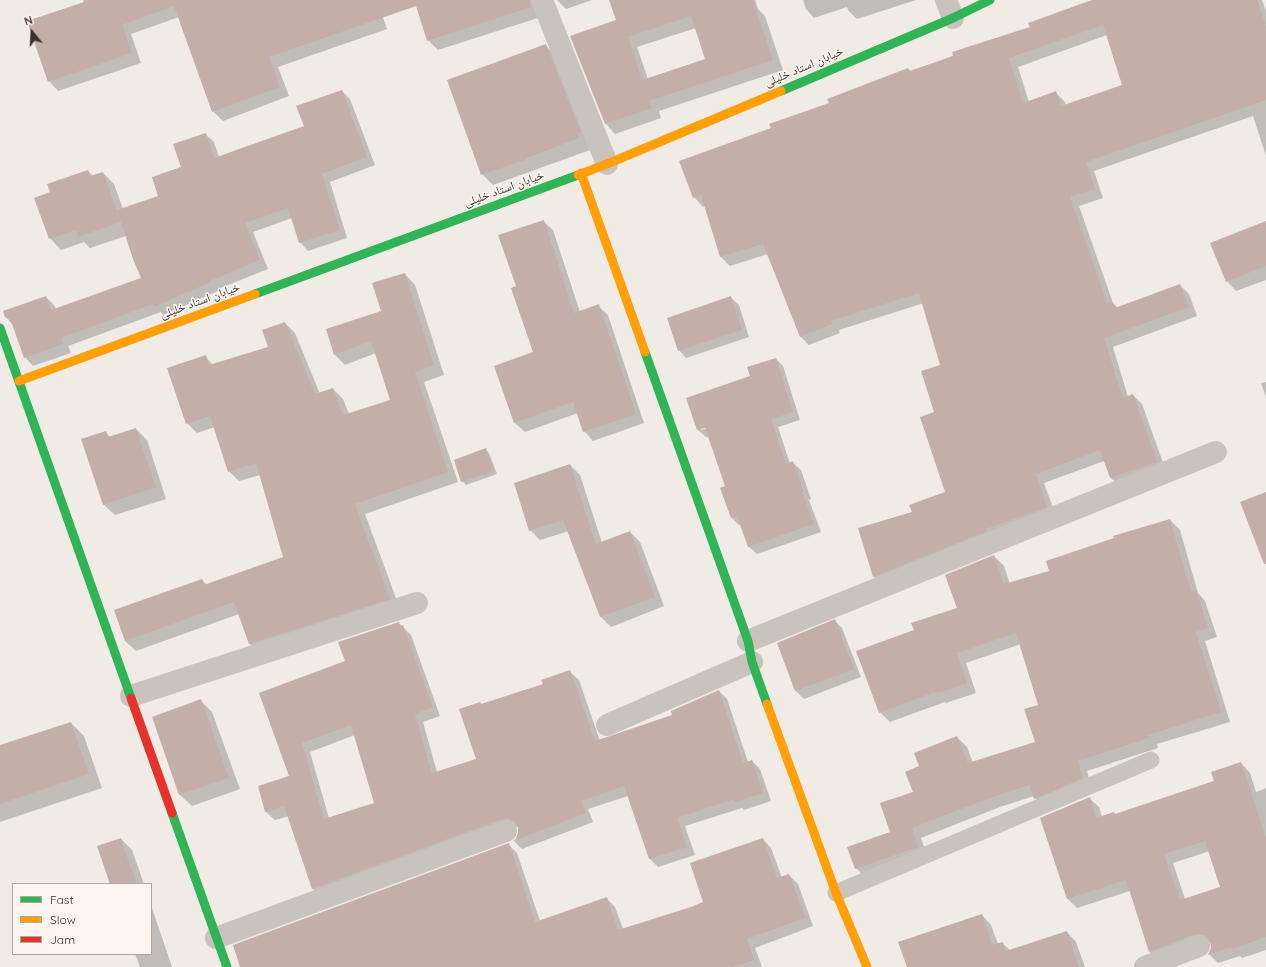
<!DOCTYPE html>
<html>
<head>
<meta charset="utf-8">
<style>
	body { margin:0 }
	#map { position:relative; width:1266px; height:967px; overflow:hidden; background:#f0ebe5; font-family:Quicksand,sans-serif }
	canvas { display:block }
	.legend { position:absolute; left:12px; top:883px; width:140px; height:72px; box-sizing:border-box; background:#fbf5ee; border:1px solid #aea6a0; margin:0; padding:5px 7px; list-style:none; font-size:12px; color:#3b302b }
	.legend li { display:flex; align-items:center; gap:8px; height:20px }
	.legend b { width:20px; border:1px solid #aea6a0 }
	.north { position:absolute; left:12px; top:12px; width:40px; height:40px; -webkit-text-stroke:3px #fbf5ee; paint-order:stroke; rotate:342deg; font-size:11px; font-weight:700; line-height:16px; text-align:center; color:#3b302b }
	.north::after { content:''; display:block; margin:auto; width:14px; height:18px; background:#3b302b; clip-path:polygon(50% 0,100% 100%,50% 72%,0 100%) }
</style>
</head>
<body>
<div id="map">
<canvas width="1266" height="967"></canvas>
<ul class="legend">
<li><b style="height:5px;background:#30b455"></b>Fast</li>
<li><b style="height:5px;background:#ff9f0a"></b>Slow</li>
<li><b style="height:5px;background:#e5322d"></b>Jam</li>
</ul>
<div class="north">N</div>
</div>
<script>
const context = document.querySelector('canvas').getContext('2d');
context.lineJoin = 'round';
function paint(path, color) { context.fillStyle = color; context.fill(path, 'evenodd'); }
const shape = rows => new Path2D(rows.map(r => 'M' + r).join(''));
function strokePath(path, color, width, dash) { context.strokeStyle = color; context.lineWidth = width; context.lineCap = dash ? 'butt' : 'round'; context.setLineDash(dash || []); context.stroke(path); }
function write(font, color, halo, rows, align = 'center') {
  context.font = font + ' Quicksand,"Noto Naskh Arabic",sans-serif'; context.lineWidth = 3; context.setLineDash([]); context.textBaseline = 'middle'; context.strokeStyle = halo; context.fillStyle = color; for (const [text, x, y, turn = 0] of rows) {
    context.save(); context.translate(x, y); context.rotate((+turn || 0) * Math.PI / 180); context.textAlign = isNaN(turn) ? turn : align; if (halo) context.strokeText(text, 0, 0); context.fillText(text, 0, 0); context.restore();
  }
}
const shadow = shape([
	[83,0,377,0,387,29,278,67,289,96,223,121,213,111,179,17,131,34,141,63,58,91,49,81,84,3],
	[415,0,545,0,541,17,438,50,428,40],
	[557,0,592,0,566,9],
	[610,0,755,0,758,9,765,16,783,70,659,111,661,118,615,134,606,124,617,20],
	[696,28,707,60,648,79,637,47],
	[803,0,916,0,857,19,848,10,847,7,814,18,806,9],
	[1095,0,1262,0,1266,11,1266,156,1253,116,1094,171,1103,198,1079,206,1113,303,1118,308,1180,285,1189,294,1197,316,1113,347,1128,397,1133,395,1142,404,1166,471,1120,487,1111,478,1104,461,1044,483,1056,516,883,586,874,577,913,513,946,493,936,413,942,365,924,303,839,330,840,333,809,345,800,336,768,254,730,266,721,257,705,206,703,207,694,197,772,129,908,69,911,71,1032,28],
	[1107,35,1124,86,1066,106,1065,102,1056,93,1029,102,1018,67],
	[546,46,557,57,590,150,493,185,482,174],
	[342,91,350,99,375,165,330,182,347,238,308,251,300,242,292,218,253,232,268,269,218,289,218,291,163,315,161,312,68,346,71,353,33,366,25,357,46,297,54,305,56,309,143,279,126,236,90,248,84,242,61,250,50,238,51,193,88,171,93,176,103,173,114,184,123,209,160,197,183,168,205,134,214,142,219,157,305,127],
	[543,221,553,230,580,312,598,306,608,315,644,423,593,441,584,431,578,413,525,432,515,423,495,366,534,353,517,287],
	[1266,222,1266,280,1236,291,1227,281],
	[405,274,415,285,444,375,424,382,458,482,365,514,400,609,260,654,250,644,239,614,136,651,125,641,202,580,207,585,285,557,260,475,239,481,229,471,215,427,197,433,187,423,205,356,213,365,269,347,285,323,295,333,320,394,333,389,343,399,349,414,391,400,376,353,345,365,335,355,383,311],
	[731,298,739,305,749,337,686,358,679,350],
	[776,359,783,366,800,420,778,427,790,464,793,463,801,470,811,499,809,500,821,532,757,554,749,547,741,525,739,525,732,518,722,489,726,487,709,436,706,437,698,430,751,377],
	[710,427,701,430,701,428],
	[1266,382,1266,397,1261,383],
	[136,429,147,440,166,499,115,515,103,504,105,432,110,437],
	[486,450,489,453,497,474,466,485,462,481],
	[570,465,580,475,602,543,630,532,640,542,664,606,611,627,601,617,569,531,540,540,530,530],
	[1170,520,1180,530,1198,593,1205,601,1217,637,1205,641,1230,722,1157,744,1158,748,1087,771,1092,788,1044,808,1034,796,1000,807,921,838,927,856,866,878,856,868,892,833,914,792,921,767,957,737,967,747,973,763,1036,743,1039,705,1021,644,966,663,976,693,946,703,945,702,890,722,880,712,915,631,958,608,994,556,1004,566,1010,584,1050,571],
	[835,621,842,628,861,677,804,699,796,691,778,643],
	[399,623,411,635,440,716,423,722,437,772,477,759,480,703,482,705,544,685,570,672,579,680,600,741,673,716,719,691,727,699,748,762,752,761,760,769,771,801,744,810,742,808,685,826,695,855,658,867,650,859,628,796,588,809,593,822,522,849,514,841,519,834,519,827,510,827,321,897,313,889,289,816,275,820,266,812,259,787,291,777,260,694,346,662],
	[355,735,376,803,329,818,310,752],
	[201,701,212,712,240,789,192,806,180,795,153,718],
	[71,723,84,736,102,788,0,822,0,747],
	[1241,763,1250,773,1256,792,1266,788,1266,950,1242,958,1240,956,1218,963,1209,954,1212,948,1211,943,1204,943,1159,961,1150,952,1130,891,1077,908,1068,899,1041,818,1089,798,1099,807,1102,817,1115,815,1215,781],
	[1210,851,1221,887,1185,899,1173,863],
	[121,839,132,850,144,884,111,884],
	[763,839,771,848,782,878,789,875,798,884,813,926,755,948,762,967,240,967,508,844,517,853,540,921,606,898,615,907,623,929,692,908,704,902],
	[151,905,172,967,140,967,135,954,151,954],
	[982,915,991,925,998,944,1002,943,1011,951,1067,932,1076,942,1085,967,924,967]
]);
const building = shape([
	[90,0,530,0,531,7,427,41,416,6,269,57,280,87,212,112,174,6,122,25,132,53,48,82,27,21],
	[609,0,753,0,773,60,649,101,652,108,605,124,570,36,616,20],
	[691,16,705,59,642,80,628,37],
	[1092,0,1257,0,1266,26,1266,100,1086,162,1095,189,1070,197,1107,303,1112,301,1115,308,1180,284,1189,307,1104,338,1123,398,1133,394,1157,462,1110,478,1100,450,1036,474,1047,507,986,529,987,531,873,577,858,528,912,512,909,505,945,492,920,417,934,412,921,371,940,365,919,293,831,321,832,324,800,337,763,244,720,257,701,195,693,198,679,161,771,128,769,124,829,103,827,99,908,68,910,71,953,56,952,52,1030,27,1028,23],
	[1103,25,1122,85,1061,106,1056,91,1023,103,1009,58],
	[546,44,581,132,577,133,579,138,527,158,527,159,481,175,447,80],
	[342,90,367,157,322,174,340,230,299,243,288,208,245,223,260,260,210,281,211,282,154,307,153,304,61,338,63,344,24,358,12,324,8,319,5,317,3,311,46,296,51,310,141,278,133,259,117,210,158,196,152,177,181,167,173,144,206,133,214,158,304,126,296,106],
	[88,170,90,176,103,172,121,222,78,237,76,230,49,239,34,198,50,192,47,184],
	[544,220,574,313,599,304,636,414,583,432,573,402,514,423,494,366,533,352,511,288,516,286,498,235],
	[1266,221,1266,266,1226,282,1210,243],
	[405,273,434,365,415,372,448,472,355,504,390,599,249,644,234,602,125,641,114,610,202,579,204,585,283,557,256,463,228,472,210,416,186,424,167,368,206,355,209,365,268,347,262,330,285,322,315,394,333,388,343,415,390,400,371,341,334,355,326,329,381,311,372,283],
	[731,296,742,330,678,351,667,318],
	[776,358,793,412,771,419,786,464,793,461,804,492,802,492,814,524,748,547,737,516,731,518,720,488,725,486,705,428,697,430,686,398,750,376,747,367],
	[136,428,156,487,103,505,81,439,106,431,108,437],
	[486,448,494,471,461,482,454,460],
	[570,464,596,544,630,531,655,597,600,617,563,520,529,531,514,483],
	[1266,492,1266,564,1264,564,1240,502],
	[1170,519,1191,592,1196,590,1208,628,1196,632,1221,712,1148,735,1149,738,1078,761,1083,778,1034,799,1029,785,990,798,912,828,918,847,855,869,847,847,890,832,880,803,913,792,905,772,919,766,914,753,957,736,968,763,1035,742,1024,709,1038,705,1016,633,957,653,967,683,935,694,935,692,879,713,856,651,914,630,911,623,957,608,945,575,994,555,1004,584,1049,571,1046,561,1114,538,1113,536],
	[835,619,854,669,795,691,777,643],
	[399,622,400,626,403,625,433,707,415,714,432,773,476,759,459,709,480,702,481,704,543,684,541,680,570,670,595,741,672,715,671,711,719,690,743,763,752,760,763,793,735,802,734,799,677,818,687,847,649,859,624,786,581,801,586,813,513,841,516,839,518,833,518,826,514,821,508,819,502,819,312,889,284,806,265,812,258,786,289,776,259,693,345,661,338,642],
	[351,725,374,803,324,819,302,743],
	[201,699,229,778,179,795,152,717],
	[71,722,89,774,0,804,0,745],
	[1241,762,1266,838,1266,937,1232,949,1231,947,1208,955,1211,948,1210,941,1206,936,1201,934,1195,934,1149,952,1126,880,1067,899,1040,818,1090,797,1096,818,1114,812,1115,814,1214,781,1211,772],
	[1205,841,1220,887,1180,900,1164,854],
	[121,838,124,848,137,884,110,884,97,846],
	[763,838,777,878,789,874,805,918,747,939,754,960,733,967,240,967,233,945,509,843,535,922,607,897,618,930,691,907,703,902,690,863],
	[982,914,992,945,1003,942,1006,951,1067,931,1079,967,907,967,898,942]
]);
const lane = shape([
	[836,893,1151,760]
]);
const street = shape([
	[542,0,607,164],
	[946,0,953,18],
	[748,641,1216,452],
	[131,696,417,603],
	[607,725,752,662],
	[216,938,506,831],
	[1145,967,1199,946]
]);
const fast = shape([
	[781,91,953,18,990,0],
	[255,294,578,175],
	[0,328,131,698],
	[645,352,748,641,752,662,767,704],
	[172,813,227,967]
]);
const slow = shape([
	[581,173,645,352],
	[578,175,607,164,781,91],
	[19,381,255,294],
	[767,704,836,893,867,967]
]);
const jam = shape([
	[131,698,172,813]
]);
const streetNames = [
	["خیابان استاد خلیلی",804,67,-23],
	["خیابان استاد خلیلی",504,189,-20],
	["خیابان استاد خلیلی",200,301,-20]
];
paint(shadow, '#0003');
paint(building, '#c3afa7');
strokePath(lane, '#c9c3be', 17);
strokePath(street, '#c9c3be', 22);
strokePath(fast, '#30b455', 9);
strokePath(slow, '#ff9f0a', 9);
strokePath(jam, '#e5322d', 9);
write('12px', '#3b302b', '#fbf5ee', streetNames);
</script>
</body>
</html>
